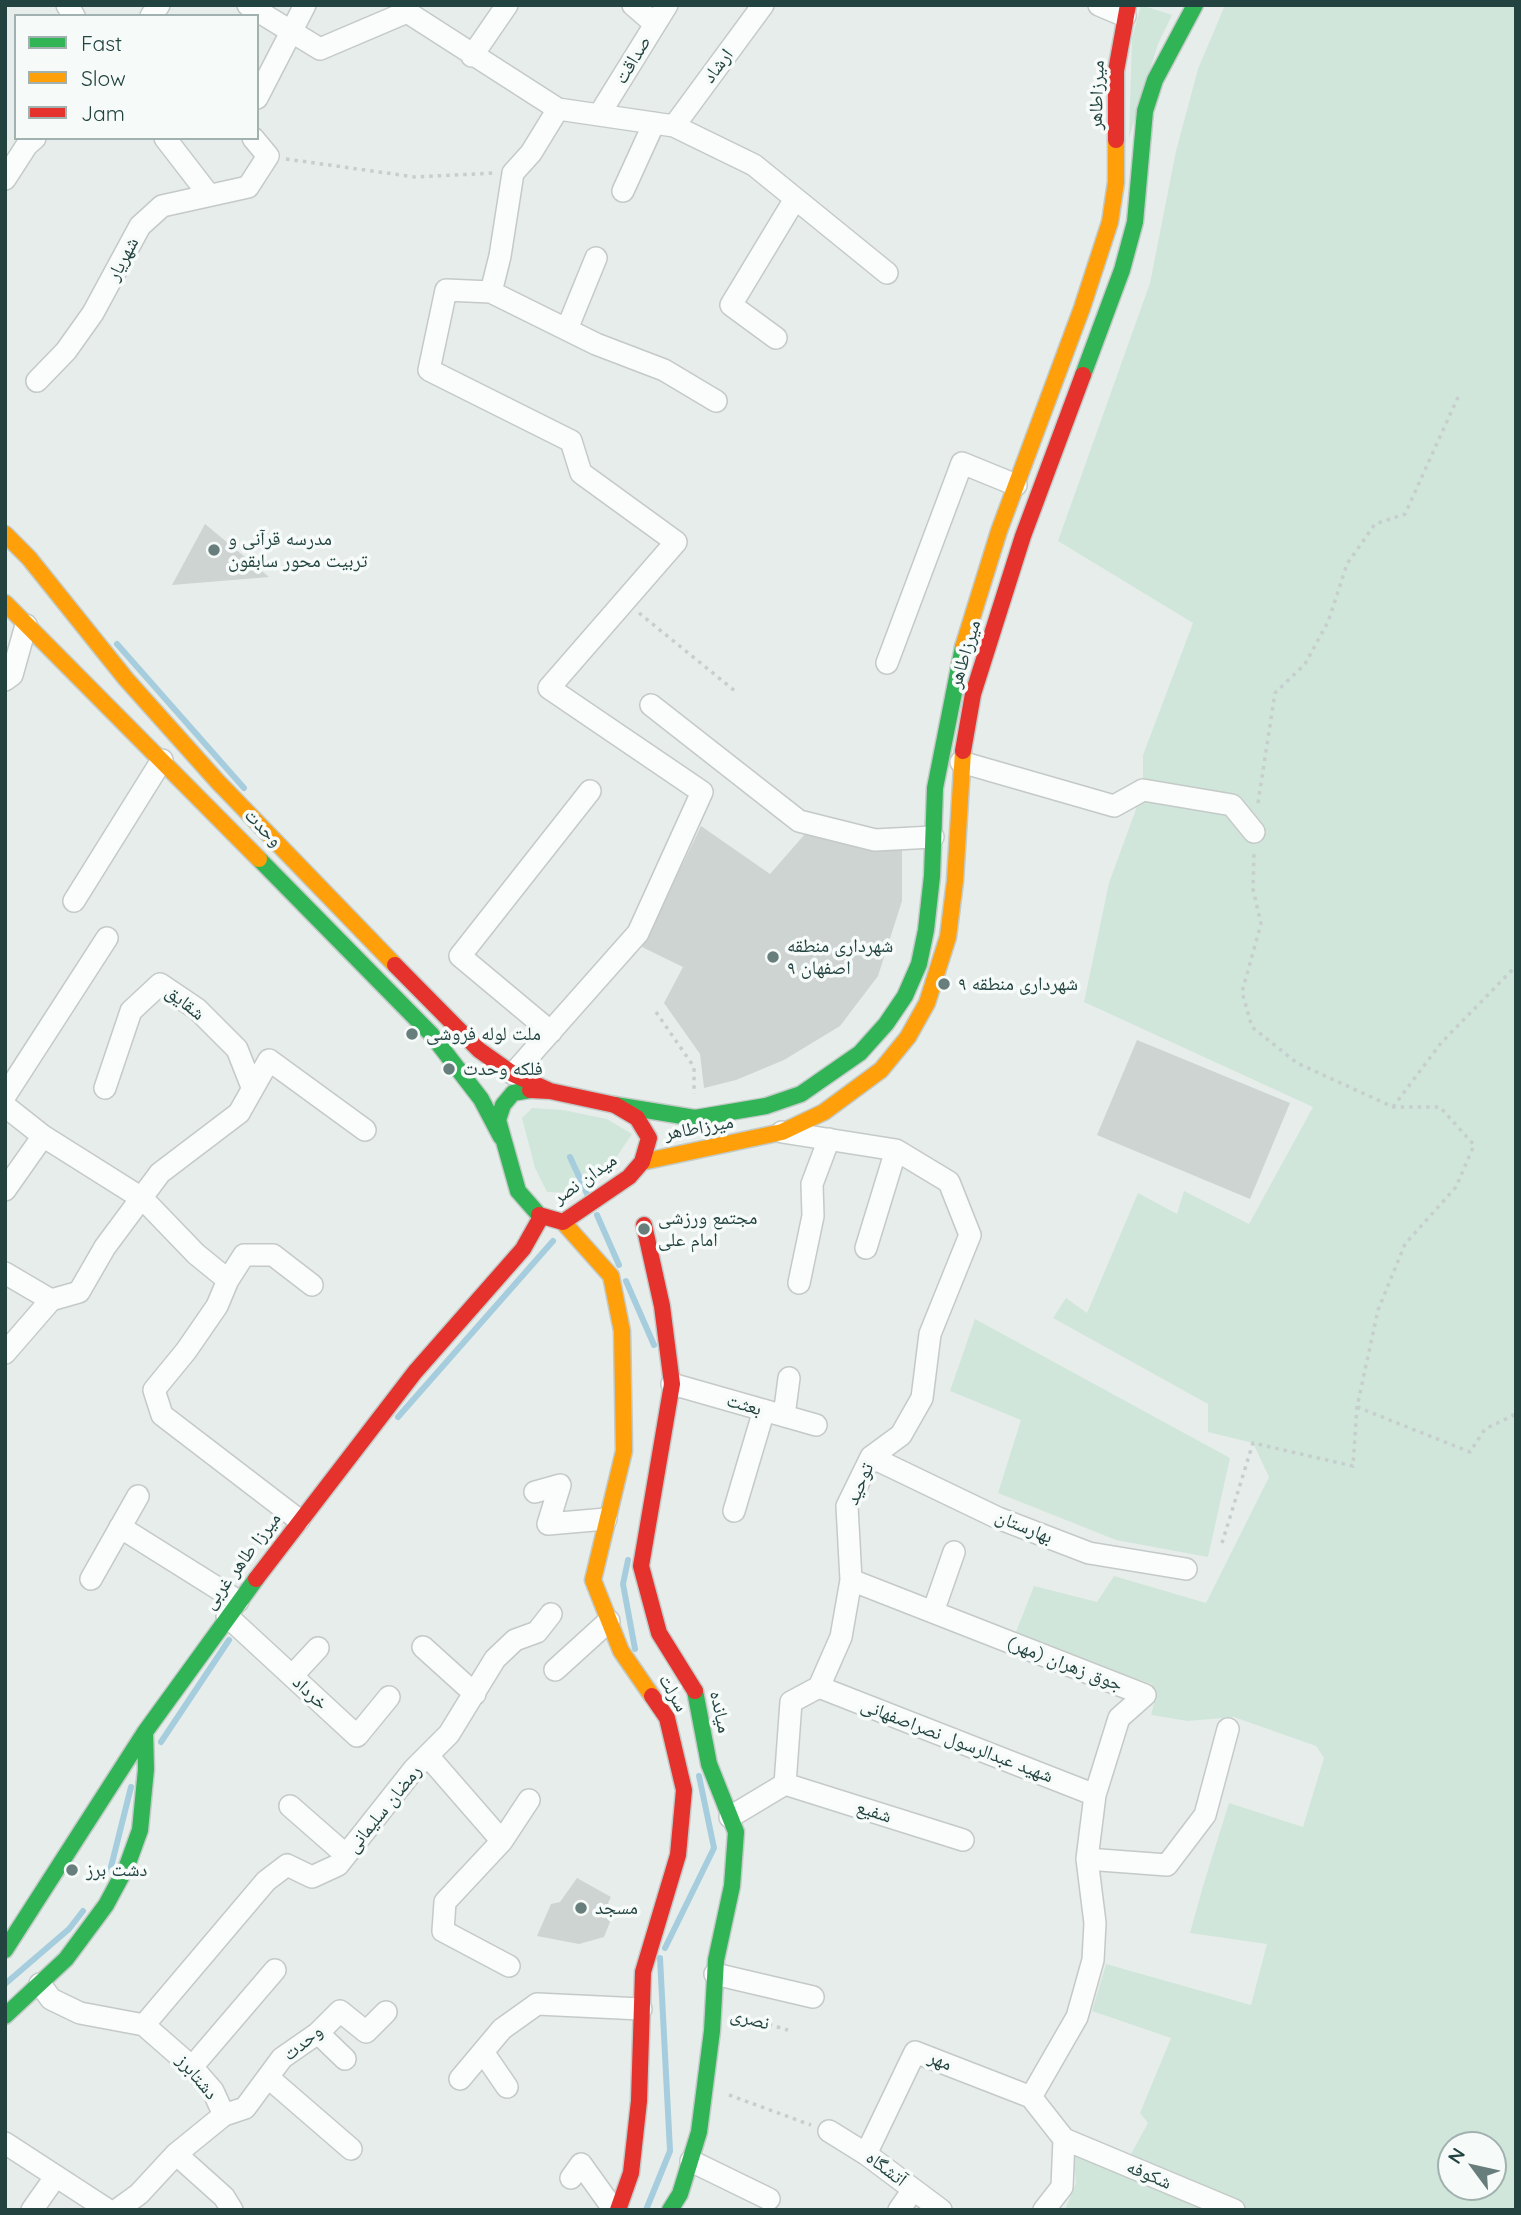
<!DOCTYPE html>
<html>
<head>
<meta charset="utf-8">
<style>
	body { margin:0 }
	#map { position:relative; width:1521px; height:2215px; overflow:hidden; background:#e7edeb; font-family:Quicksand,sans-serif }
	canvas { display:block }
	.frame { position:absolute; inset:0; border:7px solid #224340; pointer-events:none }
	.legend { position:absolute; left:14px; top:14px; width:245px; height:126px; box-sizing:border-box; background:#f6fbf9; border:2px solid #a1b1af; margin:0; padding:9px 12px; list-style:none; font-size:21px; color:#224340 }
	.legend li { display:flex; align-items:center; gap:14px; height:35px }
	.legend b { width:35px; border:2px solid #a1b1af }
	.north { position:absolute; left:1437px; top:2131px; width:70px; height:70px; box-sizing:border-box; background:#f6fbf9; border:2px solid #a1b1af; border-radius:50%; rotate:303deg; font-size:19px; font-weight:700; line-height:28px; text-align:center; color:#224340 }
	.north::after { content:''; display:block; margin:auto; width:24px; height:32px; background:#677e7c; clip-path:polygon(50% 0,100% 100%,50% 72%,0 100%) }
</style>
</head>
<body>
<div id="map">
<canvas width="1521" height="2215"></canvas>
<div class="frame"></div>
<ul class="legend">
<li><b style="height:9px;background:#30b455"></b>Fast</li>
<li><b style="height:9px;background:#ff9f0a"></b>Slow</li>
<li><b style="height:9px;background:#e5322d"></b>Jam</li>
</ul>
<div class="north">N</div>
</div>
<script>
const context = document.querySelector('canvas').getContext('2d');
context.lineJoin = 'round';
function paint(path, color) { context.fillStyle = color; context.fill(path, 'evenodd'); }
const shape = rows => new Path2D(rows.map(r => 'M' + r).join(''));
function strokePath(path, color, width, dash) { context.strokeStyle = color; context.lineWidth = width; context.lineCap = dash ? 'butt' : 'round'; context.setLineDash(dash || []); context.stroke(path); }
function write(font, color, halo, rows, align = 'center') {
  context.font = font + ' Quicksand,"Noto Naskh Arabic",sans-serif'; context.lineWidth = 7; context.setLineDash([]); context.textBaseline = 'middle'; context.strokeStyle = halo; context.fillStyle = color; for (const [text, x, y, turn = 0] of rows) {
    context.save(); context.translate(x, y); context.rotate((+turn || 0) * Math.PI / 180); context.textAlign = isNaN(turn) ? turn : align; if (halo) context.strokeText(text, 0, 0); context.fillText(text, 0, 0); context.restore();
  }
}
const green = shape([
	[1141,5,1172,15,1158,44,1129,138,1132,38],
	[1225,5,1516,5,1516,2210,1065,2210,1076,2183,1073,2152,1125,2165,1148,2123,1140,2113,1171,2038,1092,2011,1106,1964,1251,2005,1267,1944,1190,1933,1203,1886,1229,1803,1303,1827,1324,1758,1316,1746,1234,1717,1188,1721,1151,1715,1156,1696,1152,1684,1014,1637,1034,1586,1097,1602,1114,1576,1206,1603,1269,1477,1253,1443,1208,1432,1208,1404,1053,1318,1066,1298,1087,1313,1138,1193,1177,1214,1184,1191,1249,1224,1313,1107,1084,1002,1109,883,1143,790,1143,755,1193,623,1058,541,1150,283,1176,151,1198,69],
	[1451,2145,1493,2145,1493,2187,1451,2187],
	[532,1108,563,1110,607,1119,632,1134,611,1165,571,1193,547,1192,535,1168,522,1118],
	[975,1319,1230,1458,1208,1557,1116,1540,998,1493,1021,1420,950,1391]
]);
const stream = shape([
	[117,644,244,788],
	[570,1157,588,1196],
	[597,1215,619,1265],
	[626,1281,654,1345],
	[398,1417,553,1241],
	[628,1560,623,1584,635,1649],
	[161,1742,229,1640],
	[110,1871,131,1787],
	[665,1948,714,1848,699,1776],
	[5,1984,69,1929,83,1911],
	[646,2210,670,2151,660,1958]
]);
const building = shape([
	[205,524,269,577,172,585],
	[701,826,770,874,805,834,874,850,902,850,902,901,878,976,840,1026,784,1060,736,1080,704,1088,700,1054,664,1003,683,967,642,947],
	[1137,1040,1290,1103,1250,1199,1097,1135],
	[577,1878,611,1897,608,1903,615,1912,606,1916,610,1922,604,1937,579,1944,537,1936,551,1904,560,1902]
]);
const path = shape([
	[286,159,415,177,494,173],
	[639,613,735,691],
	[1258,803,1275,693,1305,664,1328,622,1347,564,1375,524,1405,514,1458,397],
	[656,1012,694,1067,694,1094],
	[1393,1107,1441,1043,1516,966],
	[1357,1407,1470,1452,1485,1429,1516,1414],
	[1222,1543,1253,1443,1353,1466,1357,1407,1378,1310,1405,1244,1456,1187,1474,1145,1440,1107,1393,1107,1297,1063,1252,1027,1242,992,1261,924,1253,889,1254,853],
	[736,2015,788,2030],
	[729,2095,811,2125]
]);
const street = shape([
	[67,5,74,16],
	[248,5,320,49,407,12,558,109,674,126,754,165,887,273],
	[633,5,655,24],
	[1099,5,1125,16],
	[151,16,159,5],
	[472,56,507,5],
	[257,98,305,5],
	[599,115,667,5],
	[674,126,763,5],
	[165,138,209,195],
	[5,179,27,145,35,138],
	[623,191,654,123],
	[491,292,596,344,664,370,716,401],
	[567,329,596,258],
	[776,338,731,305,795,199],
	[37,381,66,351,93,313,140,226,162,206,248,187,268,156,253,138],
	[887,663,962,463,1016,485],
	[5,680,12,675,26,625],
	[651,705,799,821,875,840,933,837],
	[961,762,1114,806,1143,790,1232,805,1254,832],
	[74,901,162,760],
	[551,1032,460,956,590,791],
	[513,1074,638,933,702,792,549,688,676,542,581,473,571,441,429,370,446,290,491,292,500,256,513,173,531,153,558,109],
	[105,1088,131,1011,160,984,197,1009,237,1049,252,1087],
	[5,1096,107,938],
	[5,1106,43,1136,143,1199,196,1254,228,1280],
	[5,1190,43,1136],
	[866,1248,896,1150],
	[5,1273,51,1300,79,1292,105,1247,160,1173,239,1113,269,1060,365,1130],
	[799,1283,813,1216,812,1184,829,1139],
	[5,1353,51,1300],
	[672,1384,816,1425],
	[784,1416,789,1378],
	[871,1457,998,1518,1089,1553,1186,1569],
	[535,1492,560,1485,548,1524,606,1519],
	[734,1511,764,1410],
	[299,1520,162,1415,154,1390,186,1351,217,1306,228,1280,244,1255,273,1255,312,1285],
	[120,1527,238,1601],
	[91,1579,138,1496],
	[851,1580,1145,1695,1119,1718,1095,1795,1087,1859,1095,1923,1093,1960,1077,2017,1031,2097,1064,2139,1062,2187,1044,2210],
	[933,1612,954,1552],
	[227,1616,357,1736,389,1697],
	[423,1647,475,1694],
	[555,1670,609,1621],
	[292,1676,318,1648],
	[819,1687,1095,1795],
	[428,1756,502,1841],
	[785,1784,963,1840],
	[290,1806,346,1855],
	[730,1817,785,1784,791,1702,819,1687,841,1637,851,1580,847,1506,871,1457,901,1435,922,1398,930,1334,970,1235,949,1182,896,1150,782,1132],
	[1087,1859,1167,1865,1205,1815,1228,1729],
	[509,1966,443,1931,445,1902,502,1841,529,1800],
	[715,1974,813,1997],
	[40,1984,51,1999,80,2013,144,2025,192,2067,213,2091,224,2115,176,2154,139,2194,117,2210],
	[144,2025,266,1881,287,1865,312,1877,338,1865,414,1769,449,1734,495,1659,515,1640,537,1632,551,1614],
	[318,2033,345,2059],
	[483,2052,507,2087],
	[192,2067,275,1970],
	[270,2079,351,2149],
	[460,2079,502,2029,537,2004,641,2009],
	[224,2115,245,2108,282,2058,318,2033,340,2011,366,2032,386,2012],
	[829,2131,866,2154,941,2210],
	[1064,2139,1234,2210],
	[5,2143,108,2210],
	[176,2154,224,2197,232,2210],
	[866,2154,915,2052,1031,2097],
	[691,2161,769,2199],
	[571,2178,581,2164,614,2210],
	[32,2210,56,2176],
	[899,2210,913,2190]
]);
const fast = shape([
	[1083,375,1122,270,1135,222,1145,111,1155,80,1195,5],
	[259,859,431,1034,481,1099,501,1137],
	[530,1090,513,1093,503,1105,498,1120,518,1191,539,1215],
	[615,1105,695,1118,766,1106,801,1094,860,1053,886,1024,905,996,919,964,926,930,932,876,935,788,963,647],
	[5,1950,145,1732,256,1579],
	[5,2016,66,1959,106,1905,127,1866,140,1830,146,1769,145,1732],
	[670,2210,680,2194,699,2132,712,2031,716,1960,732,1886,736,1832,709,1764,695,1691]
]);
const slow = shape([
	[5,534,29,558,126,679,218,782,395,965],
	[5,603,259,859],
	[963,647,999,531,1082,308,1110,222,1116,182,1116,140],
	[642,1162,782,1132,824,1112,881,1070,908,1037,927,1003,948,937,955,881,963,751],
	[563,1222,611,1276,622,1331,624,1451,593,1580,621,1651,652,1696]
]);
const jam = shape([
	[1116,140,1116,71,1128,5],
	[963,751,973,694,1023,536,1083,375],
	[395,965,479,1050,513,1074,550,1091],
	[530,1090,550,1091,615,1105,637,1118,649,1138,642,1162,629,1177,563,1222,539,1215],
	[644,1225,662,1306,672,1384,641,1566,659,1633,695,1691],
	[256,1579,415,1372,523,1249,541,1217],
	[618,2210,631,2173,639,2101,643,1972,678,1855,684,1790,667,1718,652,1696]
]);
const markers = [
	[214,550,7,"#677e7c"],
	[773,957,7,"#677e7c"],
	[944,984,7,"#677e7c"],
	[412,1034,7,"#677e7c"],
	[449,1069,7,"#677e7c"],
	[644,1229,7,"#677e7c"],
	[72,1870,7,"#677e7c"],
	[581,1908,7,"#677e7c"]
];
const streetNames = [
	["صداقت",633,60,-59],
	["ارشاد",718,66,-53],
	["میرزاطاهر",1097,95,-88],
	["شهریار",123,259,-62],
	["میرزاطاهر",965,654,-73],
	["وحدت",263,828,46],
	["شقایق",185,1003,38],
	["میرزاطاهر",699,1128,-10],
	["میدان نصر",585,1179,-35],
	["بعثت",744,1405,16],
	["توحید",860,1484,-67],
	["بهارستان",1024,1527,22],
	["میرزا طاهر غربی",242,1561,-53],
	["جوق زهران (مهر)",1065,1664,21],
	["خرداد",310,1693,43],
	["سرلت",673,1693,60],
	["میانده",720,1712,78],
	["شهید عبدالرسول نصراصفهانی",957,1741,21],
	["رمضان سلیمانی",384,1809,-51],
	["شفیع",874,1812,18],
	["نصری",750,2019,15],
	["وحدت",303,2043,-39],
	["مهر",940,2061,22],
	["دشتابرز",197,2077,50],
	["آتشگاه",886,2169,37],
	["شکوفه",1149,2175,23]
];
const poiNames = [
	["مدرسه قرآنی و",228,539],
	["تربیت محور سابقون",228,561],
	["شهرداری منطقه",787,946],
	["۹ اصفهان",787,968],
	["شهرداری منطقه ۹",958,984],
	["ملت لوله فروشی",426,1034],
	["فلکه وحدت",463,1069],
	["مجتمع ورزشی",658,1218],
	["امام علی",658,1240],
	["دشت برز",86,1870],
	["مسجد",595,1908]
];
paint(green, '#d0e6da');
strokePath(stream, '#a6cddd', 6);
paint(building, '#ced4d2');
strokePath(street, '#c4cac8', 24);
strokePath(fast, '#c3cbc9', 19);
strokePath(slow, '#c3cbc9', 19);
strokePath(jam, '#c3cbc9', 19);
strokePath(path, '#c6cece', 3.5, [3.5, 5]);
strokePath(street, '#fbfcfc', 21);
strokePath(fast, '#30b455', 16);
strokePath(slow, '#ff9f0a', 16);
strokePath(jam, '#e5322d', 16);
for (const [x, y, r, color] of markers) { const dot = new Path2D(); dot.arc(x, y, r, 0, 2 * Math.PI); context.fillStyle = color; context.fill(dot); strokePath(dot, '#f6fbf9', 2.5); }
write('19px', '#224340', '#f6fbf9', streetNames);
write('19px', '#224340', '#f6fbf9', poiNames, 'left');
</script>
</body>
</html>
